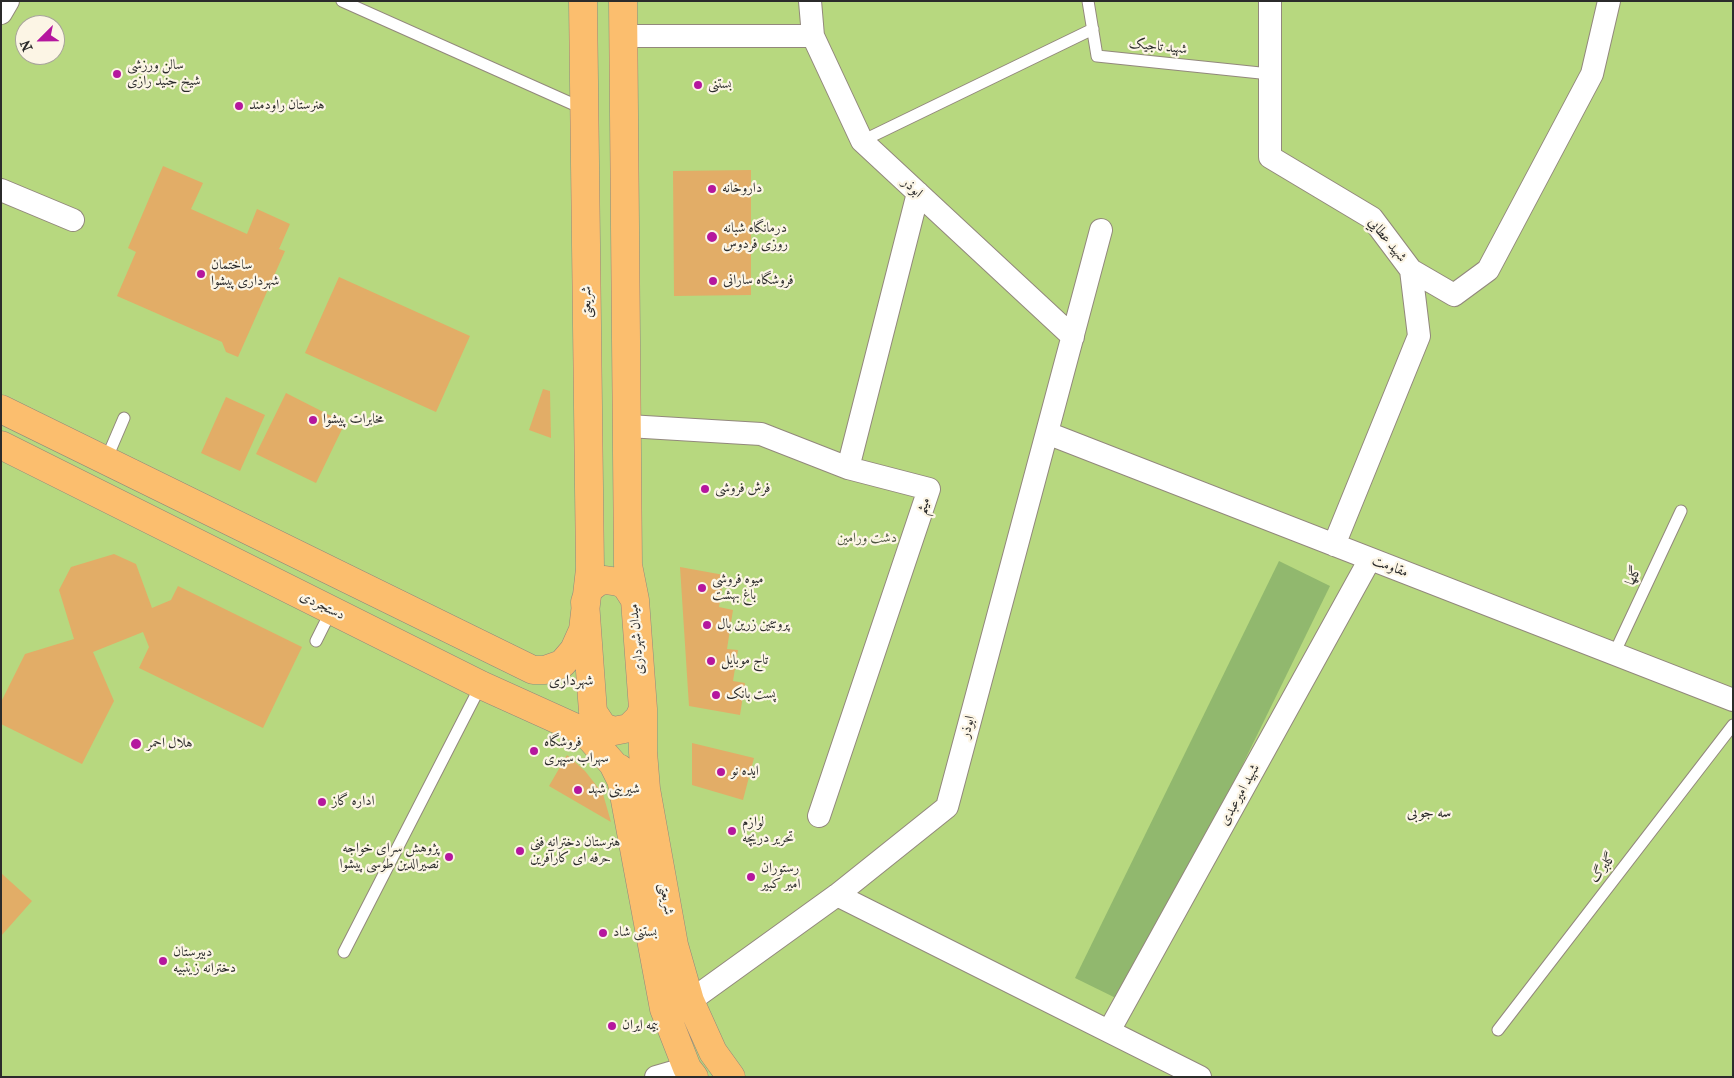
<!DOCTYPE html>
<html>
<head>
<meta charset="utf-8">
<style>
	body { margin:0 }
	#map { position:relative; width:1734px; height:1078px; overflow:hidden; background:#f8e6ce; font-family:"IM FELL French Canon",serif }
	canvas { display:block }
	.frame { position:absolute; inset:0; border:2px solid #2b2b2b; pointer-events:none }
	.north { position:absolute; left:15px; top:15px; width:50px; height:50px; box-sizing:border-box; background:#fcf5e5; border:1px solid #a8a49b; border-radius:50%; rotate:247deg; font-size:14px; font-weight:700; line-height:20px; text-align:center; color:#2b2b2b }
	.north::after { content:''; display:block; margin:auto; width:18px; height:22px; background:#b5179e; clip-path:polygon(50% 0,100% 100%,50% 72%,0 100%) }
</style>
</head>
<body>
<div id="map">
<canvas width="1734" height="1078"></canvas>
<div class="frame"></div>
<div class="north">N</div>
</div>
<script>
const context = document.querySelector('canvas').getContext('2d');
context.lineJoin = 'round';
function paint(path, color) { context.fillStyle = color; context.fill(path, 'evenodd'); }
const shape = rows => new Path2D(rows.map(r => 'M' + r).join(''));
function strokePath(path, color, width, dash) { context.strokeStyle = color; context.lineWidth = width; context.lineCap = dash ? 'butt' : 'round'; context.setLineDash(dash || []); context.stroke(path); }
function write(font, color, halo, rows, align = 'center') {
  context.font = font + ' "IM FELL French Canon",Amiri,serif'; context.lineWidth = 4.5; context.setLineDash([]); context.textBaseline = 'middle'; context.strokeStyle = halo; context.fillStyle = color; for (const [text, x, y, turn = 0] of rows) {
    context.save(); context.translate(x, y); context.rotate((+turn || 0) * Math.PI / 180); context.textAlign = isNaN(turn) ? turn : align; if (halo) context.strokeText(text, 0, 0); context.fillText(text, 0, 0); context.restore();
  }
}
const green = shape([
	[1,1,1733,1,1733,1077,1,1077],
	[25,25,55,25,55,55,25,55]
]);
const forest = shape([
	[1279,561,1330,586,1126,1003,1075,978]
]);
const building = shape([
	[163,166,203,183,191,209,247,234,257,209,290,224,279,249,285,251,238,357,226,352,222,342,117,296,136,252,128,248],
	[751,170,751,295,674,296,673,171],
	[339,277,470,336,436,412,305,353],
	[543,389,550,391,551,438,529,430],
	[286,393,345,423,316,483,256,454],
	[226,397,265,415,240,471,201,453],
	[114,554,136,564,152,608,171,600,178,586,302,647,263,728,139,668,149,647,143,632,93,652,114,701,82,764,1,724,1,702,25,654,74,639,59,590,71,567],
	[680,567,724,575,719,607,733,610,727,649,738,650,733,681,745,683,740,715,689,706],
	[692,743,754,758,743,800,692,785],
	[567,755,585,771,603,794,611,822,549,786],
	[1,873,32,901,1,936]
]);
const lane = shape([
	[342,1,584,109],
	[1088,1,1097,56,1270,74],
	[862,141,1093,29],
	[106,460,124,418],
	[316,641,331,611],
	[1614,654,1681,511],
	[344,952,481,685],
	[1498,1030,1733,725]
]);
const street = shape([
	[810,1,813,36,862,141,1073,337],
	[1270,1,1270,157,1372,218,1411,270,1419,336,1334,545],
	[1,13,8,1],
	[623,36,813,36],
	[1,190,73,220],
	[1411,270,1454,295,1488,270,1592,74,1609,1],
	[628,426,761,434,848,468,929,489,819,816],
	[1047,433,1733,700],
	[848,468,918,193],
	[837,895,1200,1077],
	[690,1001,837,895,947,807,1101,230],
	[1109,1031,1370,559],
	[656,1077,687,1068]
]);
const primary = shape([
	[623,1,628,565,635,600],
	[1,409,533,670,545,670,562,664,574,650,583,630,590,569,583,1],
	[1,445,481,685,585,732,613,764,624,786],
	[643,709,639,718,629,728,614,731,603,727,593,712,585,602,589,589,598,582,605,580,619,582,626,586,635,600,643,709,643,752,646,789,674,945,690,1001,713,1052,731,1077],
	[619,768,664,1009,687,1068,694,1077]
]);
const markers = [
	[117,74,5,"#b5179e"],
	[698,85,5,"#b5179e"],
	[239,106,5,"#b5179e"],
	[712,189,5,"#b5179e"],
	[712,237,6,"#b5179e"],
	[201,274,5,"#b5179e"],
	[713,281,5,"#b5179e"],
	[313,420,5,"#b5179e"],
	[705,489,5,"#b5179e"],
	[702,588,5,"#b5179e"],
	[707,625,5,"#b5179e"],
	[711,661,5,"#b5179e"],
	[716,695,5,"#b5179e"],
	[136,744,6,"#b5179e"],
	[534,751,5,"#b5179e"],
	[721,772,5,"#b5179e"],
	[578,790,5,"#b5179e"],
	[322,802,5,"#b5179e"],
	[732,831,5,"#b5179e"],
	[520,851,5,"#b5179e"],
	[449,857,5,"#b5179e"],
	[751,877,5,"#b5179e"],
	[603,933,5,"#b5179e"],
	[163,961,5,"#b5179e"],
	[612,1026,5,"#b5179e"]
];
const streetNames = [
	["شهید تاجیک",1158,47,6],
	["ابوذر",912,188,43],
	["شهيد عطايي",1387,240,51],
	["شریعتی",587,302,-91],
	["میثم",924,506,-71],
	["مقاومت",1390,567,21],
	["گلها",1634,576,-65],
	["دستجردی",322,606,26],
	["میدان شهرداری",637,639,-95],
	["ابوذر",968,727,-75],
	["شهید امیرعبدی",1240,795,-61],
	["گلبرگ",1603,868,-52],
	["شریعتی",666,899,80]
];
const poiNames = [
	["سالن ورزشی",127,66],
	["شیخ جنید رازی",127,82],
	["بستنی",708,85],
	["هنرستان راودمند",249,106],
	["داروخانه",722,189],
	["درمانگاه شبانه",723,229],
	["روزی فردوس",723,245],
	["ساختمان",211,266],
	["شهرداری پیشوا",211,282],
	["فروشگاه سارانی",723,281],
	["مخابرات پیشوا",323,420],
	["فرش فروشی",715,489],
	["میوه فروشی",712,580],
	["باغ بهشت",712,596],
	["پروتئین زرین بال",717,625],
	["تاج موبایل",721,661],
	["پست بانک",726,695],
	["فروشگاه",544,743],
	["سهراب سپهری",544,759],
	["هلال احمر",147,744],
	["ایده نو",731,772],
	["شیرینی شهد",588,790],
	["اداره گاز",332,802],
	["لوازم",742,823],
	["تحریر دریچه",742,839],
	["هنرستان دخترانه فنی",530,843],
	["حرفه ای کارآفرین",530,859],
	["پژوهش سرای خواجه",439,849,"right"],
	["نصیرالدین طوسی پیشوا",439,865,"right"],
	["رستوران",761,869],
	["امیر کبیر",761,885],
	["بستنی شاد",613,933],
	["دبیرستان",173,953],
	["دخترانه زینبیه",173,969],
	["بیمه ایران",622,1026]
];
const parkNames = [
	["دشت ورامین",867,539]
];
const neighbourhoodNames = [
	["شهرداری",571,681],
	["سه جوبی",1429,813]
];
paint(green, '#b7d87f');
paint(forest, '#91b86e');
paint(building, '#e2ad67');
strokePath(lane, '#92887c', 13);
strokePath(street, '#92887c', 24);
strokePath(primary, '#92887c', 29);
strokePath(lane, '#fff', 11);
strokePath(street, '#fff', 22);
strokePath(primary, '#fbbe6e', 28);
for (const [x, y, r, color] of markers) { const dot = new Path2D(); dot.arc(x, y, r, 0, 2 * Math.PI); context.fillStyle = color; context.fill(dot); strokePath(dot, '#fcf5e5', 2); }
write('14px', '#2b2b2b', '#fcf5e5', streetNames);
write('14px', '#2b2b2b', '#fcf5e5', poiNames, 'left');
write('14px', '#4e5640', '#fcf5e5', parkNames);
write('15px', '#2b2b2b', '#fcf5e5', neighbourhoodNames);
</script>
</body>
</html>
